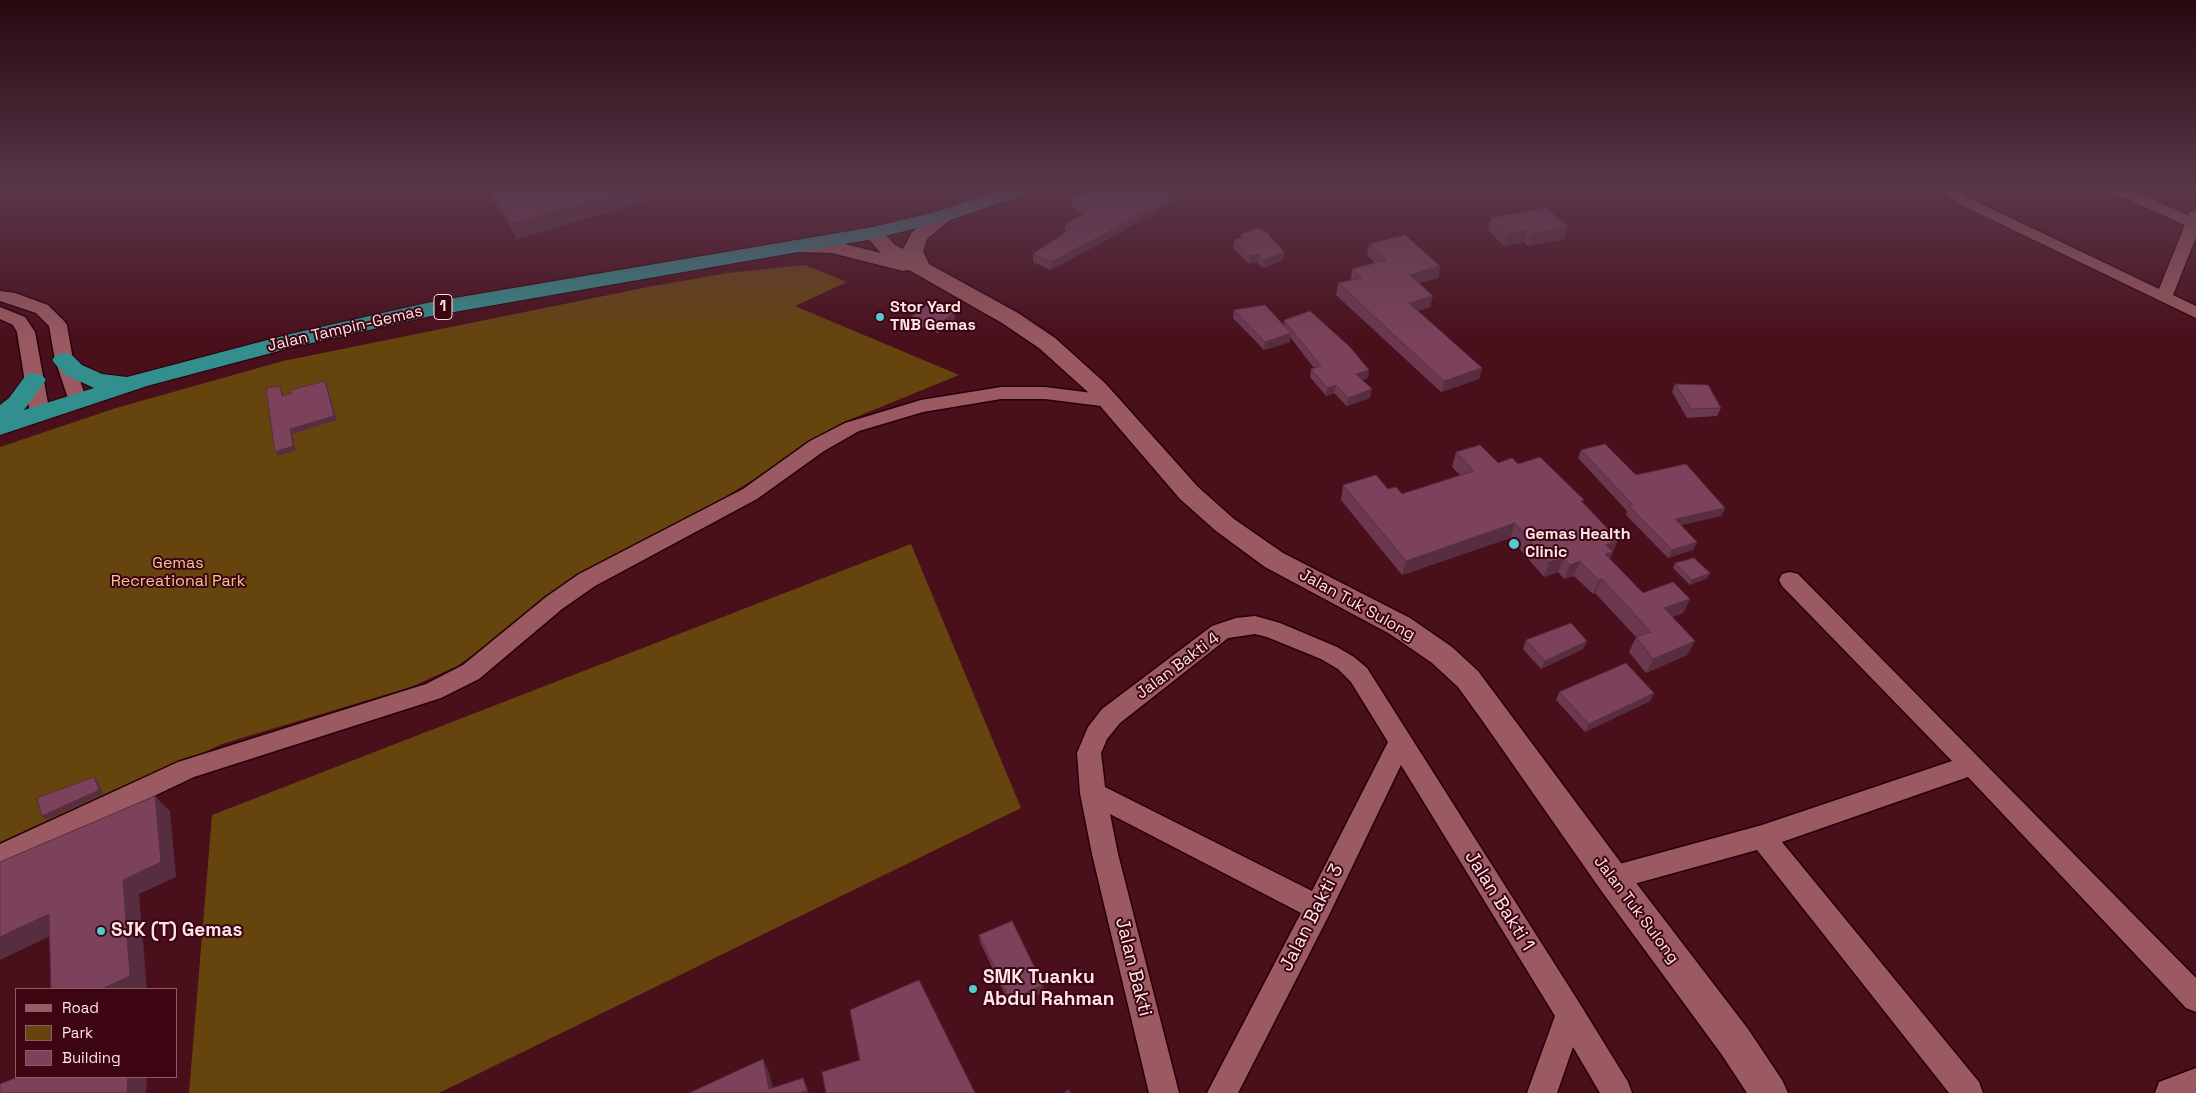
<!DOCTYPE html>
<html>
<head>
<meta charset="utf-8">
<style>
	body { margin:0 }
	#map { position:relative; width:2196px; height:1093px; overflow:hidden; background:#490f1b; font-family:"Space Grotesk",sans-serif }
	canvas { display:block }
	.legend { position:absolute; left:15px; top:988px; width:162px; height:90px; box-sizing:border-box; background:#3d0412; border:1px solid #895e67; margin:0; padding:6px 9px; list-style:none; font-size:15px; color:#fce5e6 }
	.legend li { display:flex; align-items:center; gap:10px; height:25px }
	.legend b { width:25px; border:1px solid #895e67 }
</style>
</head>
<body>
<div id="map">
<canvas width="2196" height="1093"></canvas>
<ul class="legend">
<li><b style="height:6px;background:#9b5a61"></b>Road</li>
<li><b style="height:14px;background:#66440e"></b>Park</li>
<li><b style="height:14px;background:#7c425c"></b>Building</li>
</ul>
</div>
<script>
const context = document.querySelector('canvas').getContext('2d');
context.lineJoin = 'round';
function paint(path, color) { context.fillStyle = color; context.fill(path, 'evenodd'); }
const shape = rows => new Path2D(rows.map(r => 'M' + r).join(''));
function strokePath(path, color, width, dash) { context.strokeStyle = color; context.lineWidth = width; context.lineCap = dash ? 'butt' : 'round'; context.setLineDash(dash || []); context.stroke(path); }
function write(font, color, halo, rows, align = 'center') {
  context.font = font + ' "Space Grotesk",sans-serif'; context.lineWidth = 4; context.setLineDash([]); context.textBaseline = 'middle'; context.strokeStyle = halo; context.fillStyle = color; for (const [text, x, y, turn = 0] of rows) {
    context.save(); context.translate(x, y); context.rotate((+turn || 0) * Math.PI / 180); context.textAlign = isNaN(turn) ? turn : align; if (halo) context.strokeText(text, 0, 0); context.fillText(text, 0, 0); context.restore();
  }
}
const green = shape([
	[805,265,847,282,795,306,959,375,844,422,804,444,772,468,725,497,621,552,457,666,411,687,222,744,0,848,0,447,116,408,283,361,648,287,727,273],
	[911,544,1021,808,439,1093,189,1093,212,815]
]);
const minor = shape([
	[1943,190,1959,190,1965,196,2159,289,2185,225,2113,193,2111,190,2131,190,2188,215,2190,212,2196,210,2196,237,2173,295,2196,306,2196,318,1955,202,1943,190],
	[0,291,15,293,48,305,64,321,67,325,73,360,87,401,85,405,78,407,71,405,69,401,55,360,49,326,36,313,0,301,0,291],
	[0,307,25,317,35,332,50,414,47,418,40,420,33,418,30,414,17,332,13,325,0,319,0,307],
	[1001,387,1045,387,1109,395,1116,397,1118,401,1116,405,1109,407,1045,399,1001,399,923,412,859,431,824,451,757,499,595,586,562,609,479,679,441,698,194,777,0,869,0,844,178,762,426,684,463,665,546,597,579,574,743,489,810,441,845,423,921,400,1001,387],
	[1790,572,1798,574,2196,978,2196,1012,2186,1008,1968,777,1782,842,1979,1082,1983,1093,1949,1093,1757,850,1612,890,1603,887,1599,878,1603,869,1612,866,1762,825,1952,761,1782,586,1779,580,1782,574,1790,572],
	[1255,616,1280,623,1337,647,1354,657,1367,668,1580,1004,1628,1082,1632,1093,1600,1093,1573,1047,1557,1093,1527,1093,1555,1016,1401,765,1328,917,1238,1093,1207,1093,1301,913,1110,814,1118,854,1179,1093,1149,1093,1092,854,1080,793,1077,753,1088,727,1102,709,1212,626,1236,618,1255,616],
	[1255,634,1267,637,1321,659,1338,669,1351,682,1388,742,1312,891,1105,787,1101,753,1107,739,1120,723,1228,638,1255,634],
	[2196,1068,2196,1093,2155,1093,2159,1082,2196,1068]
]);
const tertiary = shape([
	[946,209,953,211,956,215,927,239,923,251,929,264,1018,313,1055,338,1105,383,1198,487,1234,519,1283,553,1410,618,1452,647,1478,671,1624,867,1748,1029,1782,1080,1788,1093,1747,1093,1722,1055,1600,889,1484,723,1458,687,1432,663,1390,634,1265,567,1216,531,1180,499,1089,393,1039,348,1002,323,909,270,903,271,832,253,795,252,788,250,785,246,788,242,795,240,832,241,881,253,863,233,866,229,873,227,880,229,895,245,903,249,912,232,939,211,946,209]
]);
const trunk = shape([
	[999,190,1029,190,1026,194,953,219,873,239,431,316,294,347,147,386,0,435,0,405,9,398,26,375,34,373,42,375,46,380,24,410,94,388,66,375,56,365,52,360,56,355,64,353,72,355,82,365,102,374,127,377,290,334,431,302,873,227,939,211,999,190]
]);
const wall = shape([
	[488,190,645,190,648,200,517,239],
	[1092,190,1192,190,1126,229,1051,270,1033,262,1033,254,1066,232,1065,232,1065,224,1084,215,1071,207,1071,200],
	[1491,218,1564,239,1528,246,1524,242,1504,246,1488,230],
	[1241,234,1284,252,1283,260,1263,268,1257,262,1249,264,1233,248,1234,240,1240,238],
	[1369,244,1440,266,1438,278,1419,283,1430,307,1418,311,1482,368,1479,379,1441,392,1336,295,1338,283,1351,280,1352,269,1375,263,1367,255],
	[1234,310,1284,325,1284,320,1369,370,1368,378,1362,380,1370,398,1347,406,1334,393,1326,396,1310,377,1311,369,1314,368,1290,337,1290,342,1264,350,1233,318],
	[954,313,955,321,938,333,913,324,912,316],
	[1675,384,1721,408,1717,416,1687,418,1672,392],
	[1581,450,1636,475,1725,508,1721,516,1681,525,1697,542,1693,550,1668,558,1626,515,1627,511,1578,458],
	[1456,452,1498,463,1518,464,1583,502,1618,540,1610,559,1643,593,1690,599,1683,613,1672,617,1695,641,1687,655,1646,673,1629,652,1636,637,1595,593,1593,594,1574,576,1564,579,1558,572,1544,577,1510,538,1402,575,1341,500,1343,485,1388,489,1402,494,1460,475,1452,467],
	[1675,563,1710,573,1707,578,1690,585,1673,568],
	[1526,640,1587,641,1583,649,1541,669,1523,649],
	[1559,692,1654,693,1650,701,1585,732,1556,700],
	[979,935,1043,985,1044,992,1011,1007,980,942]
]);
const shadedWall = shape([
	[627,190,645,190,648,200,517,239,511,224],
	[1180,190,1192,190,1126,229,1051,270,1051,262],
	[1568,227,1564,239,1528,246,1532,234],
	[1527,230,1524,242,1504,246,1507,234],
	[1284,252,1283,260,1263,268,1263,260],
	[1258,254,1257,262,1249,264,1250,256],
	[1440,266,1438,278,1407,286,1410,275],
	[1433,296,1430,307,1406,314,1409,303],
	[954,313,955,321,938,333,937,325],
	[1291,333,1290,342,1264,350,1265,342],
	[1482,368,1479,379,1441,392,1444,381],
	[1369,370,1368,378,1355,382,1356,374],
	[325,381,327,385,337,420,292,434,296,450,278,456,275,452,290,429],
	[1336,385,1334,393,1326,396,1327,388],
	[280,386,282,390,285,401,282,396],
	[1372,389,1370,398,1347,406,1348,398],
	[1725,508,1721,516,1671,527,1675,519],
	[1515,523,1510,538,1402,575,1406,561],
	[1618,540,1607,566,1599,569,1606,545],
	[1697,542,1693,550,1668,558,1672,550],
	[1564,558,1558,572,1544,577,1549,562],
	[1580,561,1574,576,1564,579,1570,565],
	[1710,573,1707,578,1690,585,1692,580],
	[1602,579,1595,593,1593,594,1599,580],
	[1690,599,1683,613,1656,622,1664,608],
	[1587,641,1583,649,1541,669,1545,661],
	[1695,641,1687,655,1646,673,1653,659],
	[1654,693,1650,701,1585,732,1589,724],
	[94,777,98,781,103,794,46,820,42,816],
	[155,796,170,811,176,877,139,894,147,989,104,989,123,880],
	[49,914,67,928,0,960,0,937],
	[1043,985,1044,992,1011,1007,1010,1000],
	[763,1059,769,1072,774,1093,769,1089],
	[128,1077,147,1077,146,1093,127,1093],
	[803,1078,809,1093,800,1093]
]);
const building = shape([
	[491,190,627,190,511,224,491,190],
	[1092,190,1180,190,1126,222,1051,262,1033,254,1072,228,1065,224,1090,211,1071,200,1092,190],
	[1546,208,1568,227,1532,234,1527,230,1507,234,1491,218,1546,208],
	[1258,228,1267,233,1284,252,1263,260,1258,254,1250,256,1234,240,1243,238,1241,234,1258,228],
	[1405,235,1440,266,1410,275,1433,296,1409,303,1482,368,1444,381,1338,283,1362,278,1352,269,1386,260,1369,244,1405,235],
	[930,303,954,313,937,325,912,316,930,303],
	[1265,305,1291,333,1265,342,1234,310,1265,305],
	[1310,311,1350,347,1369,370,1356,374,1372,389,1348,398,1336,385,1327,388,1311,369,1321,366,1284,320,1310,311],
	[325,381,334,416,290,429,293,446,275,452,266,388,280,386,282,396,291,394,291,390,325,381],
	[1675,384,1708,385,1721,408,1691,409,1675,384],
	[1605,444,1636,475,1686,464,1725,508,1675,519,1697,542,1672,550,1629,506,1633,505,1581,450,1605,444],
	[1480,445,1498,463,1512,458,1518,464,1540,457,1584,500,1581,501,1618,540,1606,545,1613,552,1605,554,1643,593,1673,582,1690,599,1664,608,1695,641,1653,659,1636,637,1651,632,1602,579,1599,580,1580,561,1570,565,1564,558,1549,562,1515,523,1406,561,1343,485,1376,475,1388,489,1396,487,1402,494,1474,471,1456,452,1480,445],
	[1694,558,1710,573,1692,580,1675,563,1694,558],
	[1571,623,1587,641,1545,661,1526,640,1571,623],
	[1626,663,1654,693,1589,724,1559,692,1626,663],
	[94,777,99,790,42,816,37,798,94,777],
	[155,796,161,862,123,880,130,976,104,988,104,989,51,989,49,914,0,937,0,862,155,796],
	[1012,921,1043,985,1010,1000,979,935,1012,921],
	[919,980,975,1093,826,1093,822,1072,860,1060,850,1010,919,980],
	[763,1059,769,1089,803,1078,807,1090,800,1093,689,1093,763,1059],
	[18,1077,128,1077,127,1093,0,1093,0,1084,18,1077],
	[1069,1090,1070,1093,1064,1093,1069,1090]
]);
const markers = [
	[880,317,5,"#53cdca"],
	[1514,544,6,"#53cdca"],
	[101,931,5,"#53cdca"],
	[973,989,5,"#53cdca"]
];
const shields = [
	[443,307,18]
];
const shieldNames = [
	["1",443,307]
];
const poiNames = [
	["Stor Yard",890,308],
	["TNB Gemas",890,326],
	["Gemas Health",1525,535],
	["Clinic",1525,553]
];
const streetNames = [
	["Jalan Tampin-Gemas",345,329,-13],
	["Jalan Tuk Sulong",1357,605,29],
	["Jalan Bakti 4",1178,666,-37],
	["Jalan Tuk Sulong",1636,910,53]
];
const parkNames = [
	["Gemas",178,564],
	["Recreational Park",178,582]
];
const nearStreetnames = [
	["Jalan Bakti 1",1499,901,58],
	["Jalan Bakti 3",1312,918,-63],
	["Jalan Bakti",1133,967,76]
];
const nearPoinames = [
	["SJK (T) Gemas",111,931],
	["SMK Tuanku",983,978],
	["Abdul Rahman",983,1000]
];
paint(green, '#66440e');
strokePath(minor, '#270008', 3);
strokePath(tertiary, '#270008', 3);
strokePath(trunk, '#270008', 2);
paint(minor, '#9b5a61');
paint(tertiary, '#9b5a61');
paint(trunk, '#338f8e');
paint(wall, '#6b394f');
paint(shadedWall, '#572e40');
paint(building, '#7c425c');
strokePath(building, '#572e40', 1);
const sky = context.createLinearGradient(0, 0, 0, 343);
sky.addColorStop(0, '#28080f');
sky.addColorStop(0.55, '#59374a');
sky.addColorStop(1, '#59374a00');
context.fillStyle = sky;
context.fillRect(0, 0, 2196, 343);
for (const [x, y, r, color] of markers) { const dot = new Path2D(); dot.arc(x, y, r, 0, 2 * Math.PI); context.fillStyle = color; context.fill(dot); strokePath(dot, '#3d0412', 2); }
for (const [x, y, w] of shields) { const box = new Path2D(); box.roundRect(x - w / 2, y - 12.5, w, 25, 4); context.fillStyle = '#3d0412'; context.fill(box); strokePath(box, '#fce5e6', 1); }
write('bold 15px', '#fce5e6', null, shieldNames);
write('bold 16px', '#fce5e6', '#3d0412', poiNames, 'left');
write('16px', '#fce5e6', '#3d0412', streetNames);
write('16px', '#f1ca9a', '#3d0412', parkNames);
write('19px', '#fce5e6', '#3d0412', nearStreetnames);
write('bold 19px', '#fce5e6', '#3d0412', nearPoinames, 'left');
</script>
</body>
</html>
